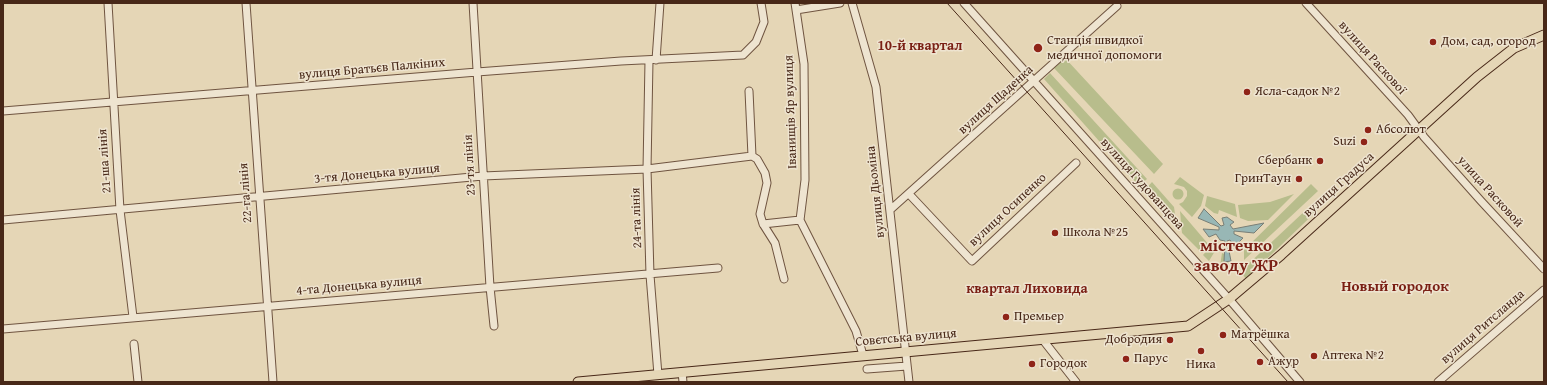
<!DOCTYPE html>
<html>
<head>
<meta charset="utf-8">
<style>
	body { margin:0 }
	#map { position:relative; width:1547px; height:385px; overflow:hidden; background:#e5d6b6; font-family:"Gentium Book Plus",serif }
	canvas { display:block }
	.frame { position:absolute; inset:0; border:4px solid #482818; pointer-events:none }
</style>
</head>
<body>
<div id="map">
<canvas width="1547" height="385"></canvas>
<div class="frame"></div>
</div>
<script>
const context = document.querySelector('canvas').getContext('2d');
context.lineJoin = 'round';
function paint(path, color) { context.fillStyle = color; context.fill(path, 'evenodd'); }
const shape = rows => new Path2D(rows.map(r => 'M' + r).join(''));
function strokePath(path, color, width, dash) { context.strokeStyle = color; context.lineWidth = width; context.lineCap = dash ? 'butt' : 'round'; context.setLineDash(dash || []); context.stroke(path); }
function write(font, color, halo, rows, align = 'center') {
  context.font = font + ' "Gentium Book Plus",serif'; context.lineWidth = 3; context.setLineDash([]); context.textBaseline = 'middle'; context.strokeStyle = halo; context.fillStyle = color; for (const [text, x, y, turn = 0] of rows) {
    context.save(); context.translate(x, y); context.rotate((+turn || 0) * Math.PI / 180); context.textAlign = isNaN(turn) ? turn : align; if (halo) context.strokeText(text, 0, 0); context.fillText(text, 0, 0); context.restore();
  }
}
const green = shape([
	[1065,58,1163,164,1154,174,1054,68],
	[1050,73,1147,179,1139,186,1044,79],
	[1180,177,1204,195,1201,206,1192,217,1179,204,1183,202,1187,196,1187,191,1184,187,1174,184],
	[1152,182,1174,207,1177,228,1144,191],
	[1311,184,1318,191,1244,260,1244,250],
	'1172.5 194a5.5 5.5 0 1 1 11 0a5.5 5.5 0 1 1-11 0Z',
	[1324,193,1329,199,1246,279,1243,275,1244,268],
	[1294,194,1268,220,1248,221,1240,218,1238,205,1270,202],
	[1207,196,1235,204,1237,217,1219,210,1218,214,1214,213,1205,206],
	[1180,211,1209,245,1202,253,1182,233],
	[1210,247,1215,251,1209,261,1203,255],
	[1222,253,1224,254,1224,262,1228,262,1229,265,1220,266]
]);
const water = shape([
	[1204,209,1221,226,1224,225,1222,218,1227,217,1231,220,1234,222,1230,225,1233,229,1264,223,1254,233,1234,231,1234,234,1243,238,1234,247,1230,240,1227,241,1231,261,1224,262,1225,241,1220,240,1216,234,1209,237,1203,229,1219,230,1219,227,1198,218,1204,209]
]);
const minor = shape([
	[108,3,120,210,133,317],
	[246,3,273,382],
	[473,3,490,287,494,326],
	[795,3,804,64,805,180,800,220],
	[852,3,876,87,909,382],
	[964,3,1229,299,1300,382],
	[1306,3,1408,115,1424,137,1481,201,1544,269],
	[796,10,840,3],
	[656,60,660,3],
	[649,61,647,169,650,275,658,375],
	[749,91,752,156,757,159,765,173,767,183,760,214,763,224,775,243,784,279],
	[3,111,477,72,621,61,743,55,756,42,764,22,761,3],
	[909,194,972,261,1076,163],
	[890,210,1117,6],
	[3,220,483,176,647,169,752,156],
	[800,220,856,331,863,355],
	[763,224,800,220],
	[3,329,718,268],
	[1043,340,1076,382],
	[134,344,138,382],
	[867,369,907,366],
	[682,372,683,382],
	[1438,382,1544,290]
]);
const major = shape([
	[578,382,1188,326,1229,299,1281,255,1477,77,1514,48,1544,35]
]);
const tram = shape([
	[947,3,1288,382]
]);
const markers = [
	[1433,42,4,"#8f2418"],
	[1038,48,5,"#8f2418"],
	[1247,92,4,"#8f2418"],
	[1368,130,4,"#8f2418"],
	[1364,142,4,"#8f2418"],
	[1320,161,4,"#8f2418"],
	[1299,179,4,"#8f2418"],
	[1055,233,4,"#8f2418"],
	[1006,317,4,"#8f2418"],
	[1223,335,4,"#8f2418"],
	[1170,340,4,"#8f2418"],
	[1201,351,4,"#8f2418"],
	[1314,356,4,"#8f2418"],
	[1126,359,4,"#8f2418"],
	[1260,362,4,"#8f2418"],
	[1032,364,4,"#8f2418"]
];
const poiNames = [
	["Станція швидкої",1047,41],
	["медичної допомоги",1047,56],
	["Дом, сад, огород",1441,42],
	["Ясла-садок №2",1255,92],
	["Абсолют",1376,130],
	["Suzi",1356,142,"right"],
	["Сбербанк",1312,161,"right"],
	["ГринТаун",1291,179,"right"],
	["Школа №25",1063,233],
	["Премьер",1014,317],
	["Матрёшка",1231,335],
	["Добродия",1162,340,"right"],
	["Аптека №2",1322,356],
	["Парус",1134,359],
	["Ажур",1268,362],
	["Городок",1040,364],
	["Ника",1201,365,"center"]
];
const streetNames = [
	["вулиця Раскової",1372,58,48],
	["вулиця Братьєв Палкіних",372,69,-5],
	["вулиця Щаденка",996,100,-42],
	["Іванищів Яр вулиця",791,112,-92],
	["21-ша лінія",105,161,-94],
	["23-тя лінія",470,165,-93],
	["3-тя Донецька вулиця",377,174,-5],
	["вулиця Гудованцева",1142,184,48],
	["вулиця Градуса",1339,185,-42],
	["вулиця Дьоміна",876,192,-96],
	["улица Расковой",1490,192,48],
	["22-га лінія",246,193,-94],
	["вулиця Осипенко",1008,210,-43],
	["24-та лінія",637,218,-92],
	["4-та Донецька вулиця",359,286,-5],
	["вулиця Ритсланда",1483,327,-41],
	["Совєтська вулиця",906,338,-5]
];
const neighbourhoodNames = [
	["10-й квартал",920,46],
	["квартал Лиховида",1027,289]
];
const quarterNames = [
	["Новый городок",1395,287]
];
const districtNames = [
	["містечко",1236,247],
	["заводу ЖР",1236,267]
];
paint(green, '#b8bd8c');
paint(water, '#98b7b5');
strokePath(water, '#787e76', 1);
strokePath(minor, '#6f5440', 9);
strokePath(major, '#482818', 11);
strokePath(minor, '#eee4d0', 7);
strokePath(major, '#e5d6b6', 9);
strokePath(tram, '#482818', 1);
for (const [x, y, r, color] of markers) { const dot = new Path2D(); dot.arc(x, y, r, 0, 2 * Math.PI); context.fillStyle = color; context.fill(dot); strokePath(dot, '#eee4d0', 1.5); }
write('13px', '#482818', '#eee4d0', poiNames, 'left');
write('13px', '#482818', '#eee4d0', streetNames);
write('bold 14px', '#7a1f14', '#eee4d0', neighbourhoodNames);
write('bold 15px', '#7a1f14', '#eee4d0', quarterNames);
write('bold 17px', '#7a1f14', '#eee4d0', districtNames);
</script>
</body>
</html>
